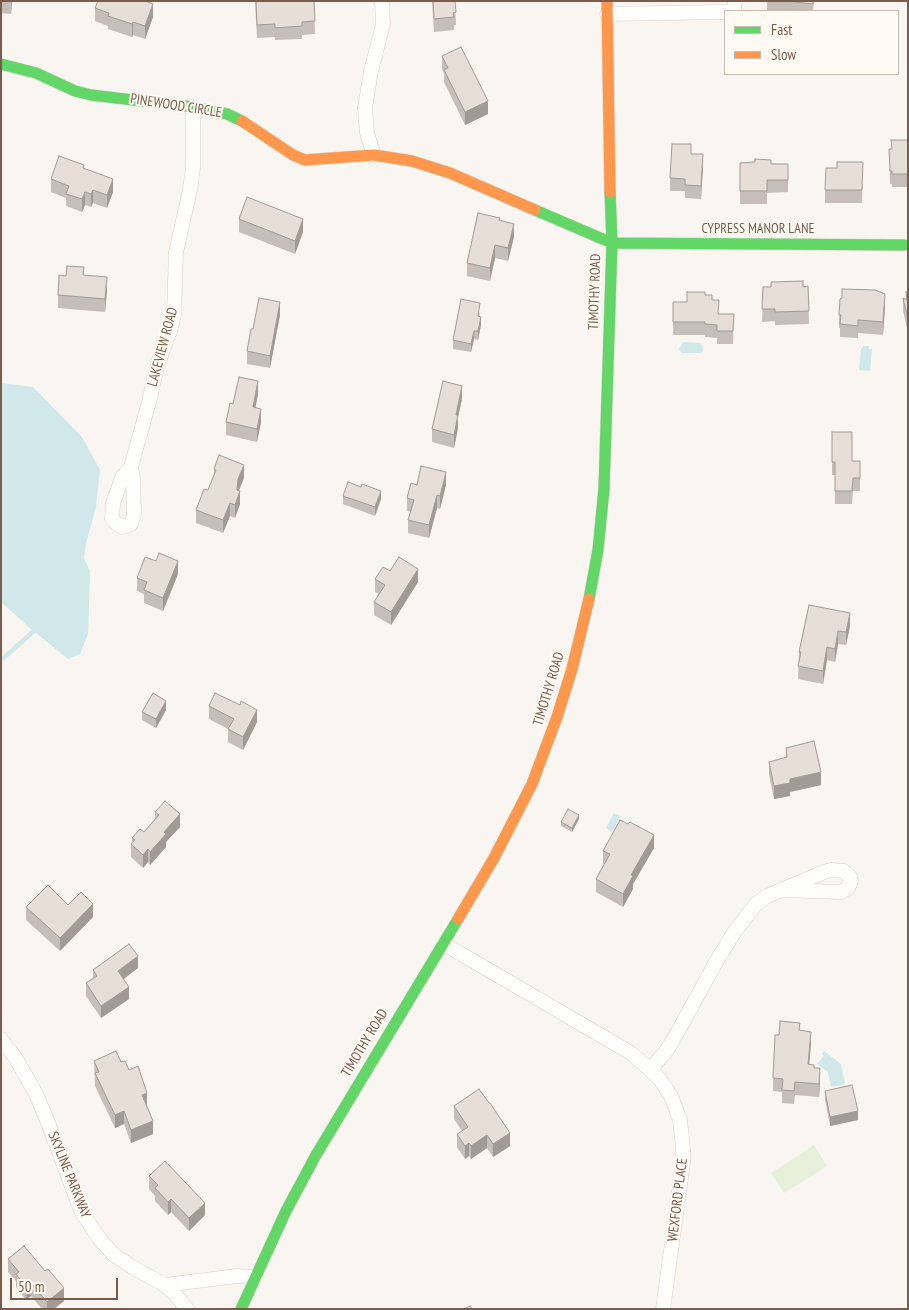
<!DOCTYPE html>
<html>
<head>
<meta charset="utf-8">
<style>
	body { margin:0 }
	#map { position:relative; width:909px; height:1310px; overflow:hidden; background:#f9f5f0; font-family:"PT Sans Narrow",sans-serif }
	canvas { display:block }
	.frame { position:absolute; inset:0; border:2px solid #7a5c4d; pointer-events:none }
	.legend { position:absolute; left:724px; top:10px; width:175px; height:65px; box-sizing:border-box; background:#fffaf3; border:1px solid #cabbb1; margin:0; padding:6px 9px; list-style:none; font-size:15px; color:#7a5c4d }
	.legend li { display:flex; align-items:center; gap:10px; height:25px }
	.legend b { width:25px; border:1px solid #cabbb1 }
	.scale { position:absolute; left:10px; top:1278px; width:108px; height:22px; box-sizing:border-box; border:2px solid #7a5c4d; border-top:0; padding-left:6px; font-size:15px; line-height:18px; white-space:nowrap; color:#7a5c4d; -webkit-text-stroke:4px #fffaf3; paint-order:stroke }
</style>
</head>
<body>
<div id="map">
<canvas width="909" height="1310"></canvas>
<div class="frame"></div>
<ul class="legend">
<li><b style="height:6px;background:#63d668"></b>Fast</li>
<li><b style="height:6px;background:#ff974d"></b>Slow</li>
</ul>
<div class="scale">50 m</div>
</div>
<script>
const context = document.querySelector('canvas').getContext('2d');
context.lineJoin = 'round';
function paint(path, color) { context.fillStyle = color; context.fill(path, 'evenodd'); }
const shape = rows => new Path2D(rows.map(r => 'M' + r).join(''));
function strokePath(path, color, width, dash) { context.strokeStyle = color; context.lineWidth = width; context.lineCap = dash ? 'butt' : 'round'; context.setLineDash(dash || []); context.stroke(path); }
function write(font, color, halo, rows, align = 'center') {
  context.font = font + ' "PT Sans Narrow",sans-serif'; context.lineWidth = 4; context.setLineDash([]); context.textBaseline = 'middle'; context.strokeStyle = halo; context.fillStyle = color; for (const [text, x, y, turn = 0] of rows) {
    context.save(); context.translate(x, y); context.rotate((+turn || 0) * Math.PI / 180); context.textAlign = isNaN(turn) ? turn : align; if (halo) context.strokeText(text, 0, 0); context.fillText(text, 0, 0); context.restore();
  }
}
const green = shape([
	[814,1145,827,1166,784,1193,771,1173]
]);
const water = shape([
	[683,342,700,343,702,345,703,351,700,353,682,353,679,349],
	[863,346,869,346,869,349,872,349,870,371,859,370,861,348,863,348],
	[1,383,33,387,82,437,100,470,96,507,86,543,84,558,90,571,88,634,80,654,68,659,30,628,1,602],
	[614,813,620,816,612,832,606,828],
	[824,1051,841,1064,845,1084,831,1087,828,1072,817,1064,824,1056,822,1054]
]);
const stream = shape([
	[1,660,34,631]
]);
const street = shape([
	[731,11,734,9,735,1],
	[607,14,725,12],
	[374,155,367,133,365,108,371,71,383,24,382,1],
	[131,467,133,479,134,514,131,524,122,527,115,522,112,519,113,503,122,478,131,467,149,402,158,363,170,331,174,315,176,252,190,190,193,168,193,107],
	[444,944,631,1053,658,1077,671,1096,680,1120,683,1149,683,1163,663,1309],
	[1,1039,15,1057,36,1094,47,1120,82,1213,99,1238,113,1254,132,1267,165,1285,175,1294,187,1309],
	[650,1069,665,1053,676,1035,716,962,735,931,756,904,767,896,824,872,831,870,844,871,850,877,851,881,848,888,841,892,782,890],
	[165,1285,237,1276,255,1277]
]);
const fast = shape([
	[1,64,36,73,75,91,91,95,193,107,227,114,242,121],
	[535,210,612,243,904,245],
	[589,599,598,550,604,489,612,243,610,192],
	[241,1309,286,1211,316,1155,458,919]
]);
const slow = shape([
	[607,1,610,192],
	[242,121,293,155,305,160,374,155,412,161,450,173,535,210],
	[458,919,494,858,532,784,557,717,572,669,589,599]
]);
const wall = shape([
	[1,1,12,1,11,14,1,13],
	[255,1,314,1,315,34,302,35,302,39,275,40,275,37,257,38],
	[432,1,455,1,456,25,454,25,454,30,434,32],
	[767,1,814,1,813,11,767,11],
	[95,8,153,17,145,39,133,35,132,37,108,29,108,26,95,21],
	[442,56,488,114,465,125,444,82,444,74,442,69],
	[908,140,908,187,892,187,892,184,890,184,889,149,891,149],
	[863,162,862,203,825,203,825,190,837,168],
	[740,163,788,164,788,192,767,193,767,204,740,204],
	[703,167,701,199,685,198,685,191,670,191,670,178],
	[84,168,113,192,107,208,93,203,91,207,85,205,82,212,66,206,66,198,51,192,51,179],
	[239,219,303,232,295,254,239,232],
	[500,221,514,237,508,261,495,258,490,281,467,276,467,263],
	[66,276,84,276,107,290,105,312,58,308,58,295],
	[808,286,809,324,775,325,775,321,762,322,763,287],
	[906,292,908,292,908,332,903,311,903,298,906,299],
	[705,295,712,300,719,314,734,314,733,344,717,344,717,338,705,337,705,335,673,335,673,302,687,302],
	[885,307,883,335,858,333,858,338,840,337,840,328,839,328,839,315],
	[480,312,479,316,481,325,478,340,474,339,471,352,453,349,453,340],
	[280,315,270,368,247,364,247,351,253,329],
	[258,394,255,408,261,422,257,442,226,435,226,422,233,404],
	[462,399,458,417,458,428,454,448,432,442,432,429],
	[832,432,852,461,860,461,860,491,853,491,852,504,835,504,835,475,832,475],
	[214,469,244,478,239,491,240,504,235,518,230,516,223,533,196,523,196,510,208,490,214,475],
	[417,485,446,485,440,509,437,508,429,538,408,533,408,520,411,512,407,511,407,498],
	[361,487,381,499,375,516,343,504,343,496],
	[390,571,418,582,391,625,374,615,374,602,379,594,375,592,375,579],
	[178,574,163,611,144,603,144,594,137,591,137,578],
	[809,605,850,626,846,645,838,644,835,662,827,660,823,684,798,679,799,652],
	[209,706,257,722,243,750,228,742,228,729,209,719],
	[166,710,156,728,142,720,142,712],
	[786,748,821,785,790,792,790,796,774,799,769,775,769,762,786,758],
	[155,812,180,827,166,842,166,847,150,865,148,862,143,868,131,857,131,844,132,842,132,838,144,832,155,819],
	[579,819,572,832,561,826,561,822],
	[654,848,633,884,633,889,623,907,596,892,596,879,604,864,603,864,603,851],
	[68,905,93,917,60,951,26,920,26,907],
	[138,968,124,979,129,999,101,1018,86,996,86,983,93,978,93,970],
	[800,1030,811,1044,809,1064,814,1068,820,1081,819,1097,795,1095,794,1104,782,1103,782,1092,773,1091,773,1078,779,1035],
	[94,1061,121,1062,129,1070,147,1105,153,1134,131,1143,124,1124,115,1128,95,1086],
	[825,1091,858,1120,830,1126,825,1100],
	[454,1106,510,1146,493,1157,487,1148,471,1159,469,1156,465,1159,457,1147,457,1134,462,1131,454,1119],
	[149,1176,205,1215,189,1231,171,1212,168,1215,155,1201,155,1196,149,1189],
	[8,1259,64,1301,54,1309,42,1309,31,1296,26,1300,16,1287,16,1281,8,1272]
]);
const shadedWall = shape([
	[11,1,12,1,11,14],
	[153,4,153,17,145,39,145,26],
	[133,22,133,35,132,37,132,24],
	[488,101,488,114,465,125,465,112],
	[703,154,703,167,701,199,701,186],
	[113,179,113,192,107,208,107,195],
	[93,190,93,203,91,207,91,194],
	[85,192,85,205,82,212,82,199],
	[303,219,303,232,295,254,295,241],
	[514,224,514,237,508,261,508,248],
	[495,245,495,258,490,281,490,268],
	[107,277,107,290,105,312,105,299],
	[885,294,885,307,883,335,883,322],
	[280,302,280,315,270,368,270,356],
	[481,317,481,325,478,340,478,331],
	[474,331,474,339,471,352,471,344],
	[258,381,258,394,253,420,253,407],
	[462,386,462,399,458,417,458,428,454,448,454,435,456,415],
	[261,409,261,422,257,442,257,429],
	[244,465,244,478,238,492,240,491,240,504,235,518,235,505,238,479],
	[446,472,446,485,440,509,440,496],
	[381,491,381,499,375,516,375,507],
	[437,495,437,508,429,538,429,525],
	[230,503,230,516,223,533,223,520],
	[178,561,178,574,163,611,163,598],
	[418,569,418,582,391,625,391,612],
	[850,613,850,626,846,645,846,632],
	[838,631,838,644,835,662,835,649],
	[827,647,827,660,823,684,823,671],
	[166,701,166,710,156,728,156,719],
	[257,710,257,722,243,750,243,737],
	[821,772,821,785,790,792,790,796,774,799,774,786,790,779],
	[180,814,180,827,166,842,166,847,150,865,150,852,164,832],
	[579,815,579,819,572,832,572,828],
	[654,835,654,848,633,884,633,889,623,907,623,894,631,875],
	[148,849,148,862,143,868,143,855],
	[93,904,93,917,60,951,60,938],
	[138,956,138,968,118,983,118,971],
	[129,987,129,999,101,1018,101,1006],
	[811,1032,811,1044,808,1077,808,1064],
	[820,1068,820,1081,819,1097,819,1084],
	[147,1093,147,1105,142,1095],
	[124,1111,124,1124,115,1128,115,1115],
	[858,1111,858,1120,830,1126,830,1117],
	[153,1121,153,1134,131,1143,131,1130],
	[510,1133,510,1146,493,1157,493,1144],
	[487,1135,487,1148,471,1159,471,1146],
	[469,1143,469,1156,465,1159,465,1146],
	[171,1199,171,1212,168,1215,168,1202],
	[205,1203,205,1215,189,1231,189,1218],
	[31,1283,31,1296,26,1300,26,1287],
	[64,1288,64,1301,54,1309,47,1309,47,1302]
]);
const building = shape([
	[98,1,145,1,153,4,145,26,133,22,132,24,108,16,109,13,95,8,98,1],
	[256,1,314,1,315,21,302,22,302,26,275,28,275,24,257,25,256,1],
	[433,1,455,1,456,12,453,13,454,17,434,19,433,1],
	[786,1,813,1,813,4,786,1],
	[461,47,488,101,465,112,444,70,448,68,442,56,461,47],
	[891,140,908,140,908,174,892,174,892,171,890,171,889,149,892,149,891,140],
	[672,144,691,144,691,154,703,154,701,186,685,185,685,179,670,178,672,144],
	[59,156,84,165,83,168,113,179,107,195,93,190,91,194,85,192,82,199,66,194,69,186,51,179,59,156],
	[755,159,771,160,771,164,788,164,788,180,767,180,767,191,740,191,740,163,755,162,755,159],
	[837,162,863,162,862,190,825,190,826,168,837,168,837,162],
	[247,197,303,219,295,241,239,219,247,197],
	[478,213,500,218,499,220,514,224,508,248,495,245,490,268,467,263,478,213],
	[67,266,84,267,83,275,107,277,105,299,58,295,59,275,66,276,67,266],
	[803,281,803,287,808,286,809,311,775,312,775,309,762,309,763,287,771,287,771,282,803,281],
	[842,289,875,290,885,294,883,322,858,320,858,326,840,324,841,315,839,315,840,299,842,298,842,289],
	[687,292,705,292,705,295,712,295,712,300,719,300,718,314,734,314,733,331,717,331,717,325,705,324,705,322,673,322,673,302,687,302,687,292],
	[906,292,908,292,908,319,903,298,907,300,906,292],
	[259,298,280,302,270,356,247,351,251,329,253,329,259,298],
	[461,299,480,303,478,316,481,317,478,331,474,331,471,344,453,340,461,299],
	[239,377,258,381,253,407,261,409,257,429,226,422,230,403,233,404,239,377],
	[443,381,462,386,456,415,458,415,454,435,432,429,443,381],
	[832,432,852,432,852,461,860,461,860,478,853,478,852,491,835,491,835,462,832,462,832,432],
	[219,455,244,465,238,479,237,490,240,491,235,505,230,503,223,520,196,510,204,489,208,490,216,470,214,469,219,455],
	[421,466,446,472,440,496,437,495,429,525,408,520,414,500,407,498,411,483,417,485,421,466],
	[348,482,361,487,362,484,381,491,375,507,343,496,348,482],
	[159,553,178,561,163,598,144,590,147,582,137,578,145,557,156,561,159,553],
	[399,557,418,569,391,612,374,602,385,585,375,579,383,567,390,571,399,557],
	[809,605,850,613,846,632,838,631,835,649,827,647,823,671,798,666,801,652,799,652,809,605],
	[153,693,166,701,156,719,142,712,153,693],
	[215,693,240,705,241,701,257,710,243,737,228,729,234,719,209,706,215,693],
	[814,741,821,772,790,779,790,783,774,786,769,762,787,757,786,748,814,741],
	[165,801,180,814,164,832,166,834,150,852,148,849,143,855,131,844,135,840,132,838,140,829,144,832,159,815,155,812,165,801],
	[568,809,579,815,572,828,561,822,568,809],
	[620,820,628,824,630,822,654,835,631,875,633,876,623,894,596,879,610,854,603,851,620,820],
	[48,885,68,905,81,892,93,904,60,938,26,907,48,885],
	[129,944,138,956,118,971,129,987,101,1006,86,983,97,976,93,970,129,944],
	[780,1021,800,1023,799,1030,811,1032,808,1064,814,1065,814,1068,820,1068,819,1084,795,1082,794,1091,782,1090,783,1079,773,1078,775,1035,779,1035,780,1021],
	[116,1051,121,1062,125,1061,129,1070,138,1066,147,1093,142,1095,153,1121,131,1130,124,1111,115,1115,95,1073,99,1072,94,1061,116,1051],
	[852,1085,858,1111,830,1117,825,1091,852,1085],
	[479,1089,489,1103,490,1103,510,1133,493,1144,487,1135,471,1146,469,1143,465,1146,457,1134,468,1127,454,1106,479,1089],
	[165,1161,205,1203,189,1218,171,1199,168,1202,155,1188,158,1185,149,1176,165,1161],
	[24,1246,45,1271,48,1269,64,1288,47,1302,31,1283,26,1287,16,1274,19,1272,8,1259,24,1246],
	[470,1306,472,1309,464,1309,470,1306]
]);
const streetNames = [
	["PINEWOOD CIRCLE",176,106,9],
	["CYPRESS MANOR LANE",758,229],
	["TIMOTHY ROAD",595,292,-88],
	["LAKEVIEW ROAD",163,347,-75],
	["TIMOTHY ROAD",549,689,-73],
	["TIMOTHY ROAD",365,1043,-59],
	["SKYLINE PARKWAY",69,1175,68],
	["WEXFORD PLACE",678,1200,-83]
];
paint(green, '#e7f0db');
paint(water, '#d0e8ea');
strokePath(stream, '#d0e8ea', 4.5);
strokePath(street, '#d7d1cb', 15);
strokePath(fast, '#d9d2cb', 12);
strokePath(slow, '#d9d2cb', 12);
strokePath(street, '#fefefd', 14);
strokePath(fast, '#63d668', 11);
strokePath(slow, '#ff974d', 11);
paint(wall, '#c6bfb9');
paint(shadedWall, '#a19b96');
paint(building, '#e6ded7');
strokePath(building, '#a19b96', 1);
write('14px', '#7a5c4d', '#fffaf3', streetNames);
</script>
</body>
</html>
